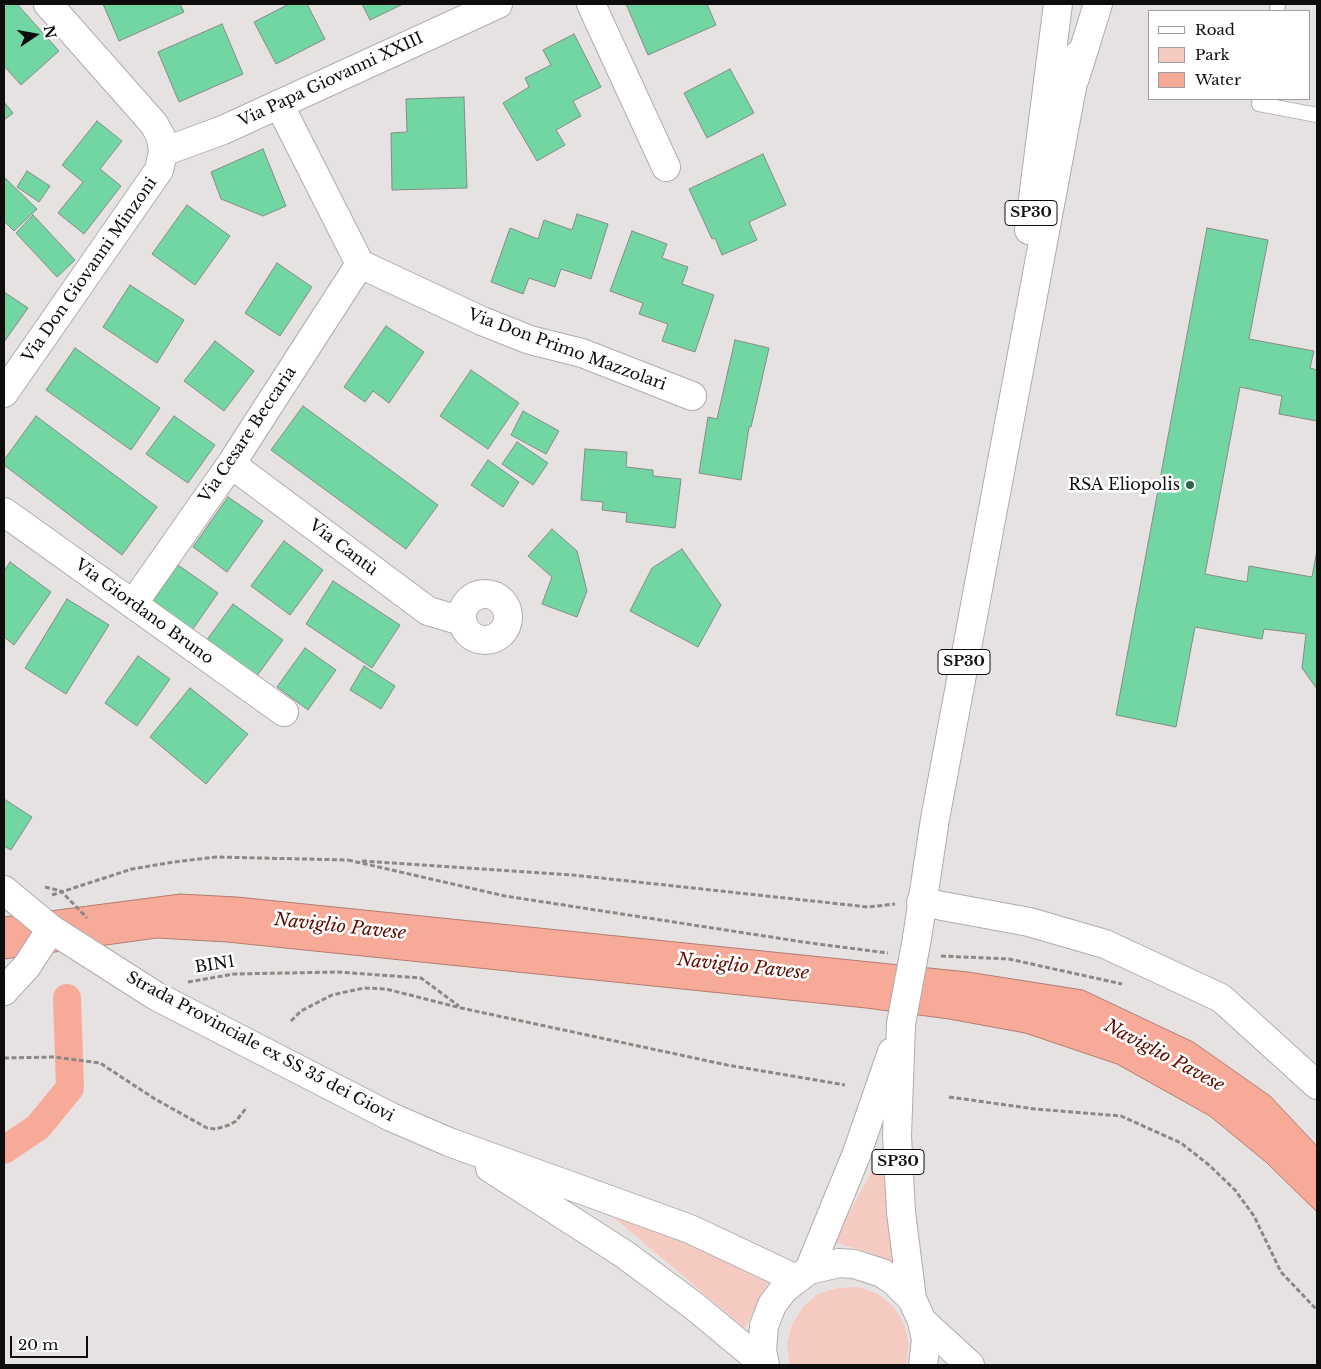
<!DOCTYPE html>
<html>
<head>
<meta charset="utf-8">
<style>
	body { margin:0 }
	#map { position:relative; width:1321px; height:1369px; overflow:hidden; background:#e6e2e1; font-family:"Libre Baskerville",serif }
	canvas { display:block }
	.frame { position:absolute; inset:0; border:5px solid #0e0d0d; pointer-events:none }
	.legend { position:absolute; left:1148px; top:10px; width:162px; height:90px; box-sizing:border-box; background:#fff; border:1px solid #9f9e9e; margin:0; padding:6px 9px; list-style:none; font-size:15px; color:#0e0d0d }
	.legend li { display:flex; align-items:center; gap:10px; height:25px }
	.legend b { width:25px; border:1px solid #9f9e9e }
	.north { position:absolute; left:10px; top:10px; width:50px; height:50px; -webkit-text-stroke:4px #fff; paint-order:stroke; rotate:78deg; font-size:14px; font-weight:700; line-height:20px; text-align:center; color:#0e0d0d }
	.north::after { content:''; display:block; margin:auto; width:18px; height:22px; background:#0e0d0d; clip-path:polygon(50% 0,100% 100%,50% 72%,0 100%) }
	.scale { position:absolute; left:10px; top:1336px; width:78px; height:22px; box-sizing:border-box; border:2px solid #0e0d0d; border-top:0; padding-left:6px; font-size:15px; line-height:18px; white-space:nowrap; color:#0e0d0d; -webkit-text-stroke:4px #fff; paint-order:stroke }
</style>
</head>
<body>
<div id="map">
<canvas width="1321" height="1369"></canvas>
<div class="frame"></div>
<ul class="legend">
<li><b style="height:6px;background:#fff"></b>Road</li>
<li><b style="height:14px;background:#f5cac1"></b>Park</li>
<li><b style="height:14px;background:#f8aa99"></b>Water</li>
</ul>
<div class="north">N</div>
<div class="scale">20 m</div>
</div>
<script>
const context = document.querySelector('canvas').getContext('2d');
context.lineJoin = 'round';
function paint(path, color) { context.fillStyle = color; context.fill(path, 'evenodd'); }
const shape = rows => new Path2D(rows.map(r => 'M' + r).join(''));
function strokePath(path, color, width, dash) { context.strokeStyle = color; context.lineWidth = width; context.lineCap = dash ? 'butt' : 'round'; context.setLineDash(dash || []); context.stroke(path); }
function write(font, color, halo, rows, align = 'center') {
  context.font = font + ' "Libre Baskerville",serif'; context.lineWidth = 5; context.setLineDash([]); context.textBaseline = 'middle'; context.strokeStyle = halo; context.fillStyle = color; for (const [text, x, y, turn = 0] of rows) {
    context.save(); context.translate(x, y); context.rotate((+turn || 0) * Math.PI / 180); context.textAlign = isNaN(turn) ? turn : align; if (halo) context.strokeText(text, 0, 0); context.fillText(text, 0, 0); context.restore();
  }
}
const green = shape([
	[886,1146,903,1274,872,1253,833,1242],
	[606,1211,771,1277,745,1328],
	[858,1287,878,1294,894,1307,904,1324,909,1344,906,1365,790,1365,787,1344,792,1325,803,1307,818,1294,838,1288]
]);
const water = shape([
	[180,894,237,897,968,972,1083,990,1193,1042,1270,1096,1317,1146,1317,1212,1267,1163,1210,1116,1117,1064,1025,1033,949,1019,866,1008,227,942,157,938,4,959,4,917,180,894]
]);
const canal = shape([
	[4,1150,38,1127,70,1088,67,998]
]);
const building = shape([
	[4,4,17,4,59,51,21,85,4,66,4,4],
	[103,4,180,4,184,12,119,41,103,4],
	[289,4,307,4,325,39,276,64,254,22,289,4],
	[362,4,403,4,370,20,362,4],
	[626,4,707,4,716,25,648,55,626,4],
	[222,24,243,74,179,102,158,52,222,24],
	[574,34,601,87,573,101,581,116,556,130,565,145,537,161,503,103,529,87,525,78,551,65,543,50,574,34],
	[730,69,754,113,707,138,684,93,730,69],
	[464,97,467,188,392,190,391,133,407,132,406,99,464,97],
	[4,102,13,113,4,120,4,102],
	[97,121,122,141,100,169,121,186,84,234,58,213,83,182,62,165,97,121],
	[263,149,286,206,263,216,221,199,211,172,263,149],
	[763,154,786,205,749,222,757,240,722,255,715,238,712,239,689,189,763,154],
	[27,171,50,186,39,202,17,187,27,171],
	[4,177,37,209,14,231,4,221,4,177],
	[187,205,230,236,195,285,152,254,187,205],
	[577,214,608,224,591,279,561,269,555,287,529,278,523,294,491,282,510,228,538,239,544,220,572,230,577,214],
	[33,215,75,260,57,277,16,233,33,215],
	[1207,228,1268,240,1249,339,1314,351,1310,368,1317,370,1317,421,1279,414,1282,396,1240,387,1205,574,1247,582,1249,566,1312,577,1317,550,1317,689,1302,668,1306,634,1264,629,1262,639,1195,627,1176,727,1116,715,1207,228],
	[632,231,667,244,662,258,688,267,682,284,714,295,695,352,662,341,668,324,639,314,643,303,610,291,632,231],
	[277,263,312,287,280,336,245,313,277,263],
	[130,285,184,320,157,363,103,327,130,285],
	[4,292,28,308,4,342,4,292],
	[386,326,424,352,389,403,373,391,365,402,344,387,386,326],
	[735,340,769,348,751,427,749,427,741,480,699,473,708,417,717,419,735,340],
	[215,341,254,371,224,411,184,381,215,341],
	[75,348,160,408,131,450,46,390,75,348],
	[471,370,519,403,488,449,440,416,471,370],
	[303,406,438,505,406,549,271,450,303,406],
	[523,411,559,431,546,454,511,435,523,411],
	[36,416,157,507,122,555,4,465,4,460,36,416],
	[174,416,215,445,188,483,146,454,174,416],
	[517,442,548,463,533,485,502,464,517,442],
	[585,449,627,452,626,467,653,470,653,476,681,479,675,528,626,522,627,513,602,510,603,502,581,500,585,449],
	[488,460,519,482,503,507,471,485,488,460],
	[228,497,263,521,227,572,193,547,228,497],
	[552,529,577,551,587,591,577,617,542,604,552,577,528,556,552,529],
	[284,541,323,570,290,615,251,586,284,541],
	[682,549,721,605,698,647,630,611,652,568,682,549],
	[10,562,51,592,14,645,4,637,4,571,10,562],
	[178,565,218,593,186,639,146,611,178,565],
	[333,581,400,625,372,668,306,624,333,581],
	[67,599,109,625,66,694,25,668,67,599],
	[233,604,283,640,251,684,201,648,233,604],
	[305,648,336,670,308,710,277,687,305,648],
	[138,656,170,679,137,726,105,703,138,656],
	[364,666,395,686,381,709,350,690,364,666],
	[190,688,248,734,206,784,150,737,190,688],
	[4,799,32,817,11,850,4,846,4,799]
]);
const path = shape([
	[348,860,505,896,810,943,888,953],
	[362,861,573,875,868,907,895,904],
	[45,887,61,891,87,918],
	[52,895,132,869,174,862,216,857,348,860],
	[941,956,1009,959,1122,984],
	[188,982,234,974,338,972,421,978,459,1006],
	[291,1021,301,1011,332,995,364,988,386,989,461,1008,727,1065,845,1085],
	[4,1058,54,1057,100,1063,155,1099,207,1128,216,1129,229,1125,236,1121,247,1107],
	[949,1097,1035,1109,1121,1116,1181,1143,1209,1165,1235,1190,1254,1216,1281,1272,1317,1310]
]);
const lane = shape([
	[1277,11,1278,4],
	[1260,99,1259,104,1317,115]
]);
const street = shape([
	[591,4,666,167],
	[279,104,360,264,482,321,530,340,582,353,692,396],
	[163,152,223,130,498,4],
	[4,393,159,170,163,152,161,137,154,124,48,4],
	[231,464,428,611,462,621],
	[4,512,284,712],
	'462 617a23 23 0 1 1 46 0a23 23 0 1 1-46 0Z',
	[133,604,231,464,360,264],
	[4,991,27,966,51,929]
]);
const secondary = shape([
	[921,902,1029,922,1105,944,1221,998,1317,1085]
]);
const primary = shape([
	[1029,230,1058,4],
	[4,890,51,929,156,996,391,1117,449,1142,690,1229,796,1279],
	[917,938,935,819,1078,55],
	[901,1024,897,1136,901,1212,912,1299],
	[490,1168,624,1254,694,1306,764,1364],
	[809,1270,857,1153,892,1052],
	[922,1321,970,1365],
	[765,1365,762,1351,764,1326,772,1305,784,1289,809,1270,839,1263,854,1264,882,1273,894,1281,912,1299,922,1321,926,1340,923,1365]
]);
const highway = shape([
	[1075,78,1098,4]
]);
const primaryBridge = shape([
	[901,1024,917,938]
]);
const markers = [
	[1190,485,5,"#30644a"]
];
const shields = [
	[1031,213,52],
	[964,662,52],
	[898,1162,52]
];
const shieldNames = [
	["SP30",1031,213],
	["SP30",964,662],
	["SP30",898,1162]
];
const streetNames = [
	["Via Papa Giovanni XXIII",331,80,-25],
	["Via Don Giovanni Minzoni",90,270,-55],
	["Via Don Primo Mazzolari",567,350,20],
	["Via Cesare Beccaria",248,435,-56],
	["Via Cantù",343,548,37],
	["Via Giordano Bruno",144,612,36],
	["BIN1",215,965,-9],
	["Strada Provinciale ex SS 35 dei Giovi",260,1047,28]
];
const poiNames = [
	["RSA Eliopolis",1180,485]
];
const waterNames = [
	["Naviglio Pavese",340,927,6],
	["Naviglio Pavese",743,967,6],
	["Naviglio Pavese",1164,1056,28]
];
paint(green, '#f5cac1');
paint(water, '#f8aa99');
strokePath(water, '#b27b6f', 1);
strokePath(canal, '#f8aa99', 28);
paint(building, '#71d6a2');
strokePath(building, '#878a88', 1);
strokePath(lane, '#b1acab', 16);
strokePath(street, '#b1acab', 30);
strokePath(secondary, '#b1acab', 30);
strokePath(primary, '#b1acab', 30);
strokePath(highway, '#b1acab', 30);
strokePath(path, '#8b8988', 3, [5, 2.5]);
strokePath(lane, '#fff', 14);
strokePath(street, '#fff', 28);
strokePath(secondary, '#fff', 28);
strokePath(primary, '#fff', 28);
strokePath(highway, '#fff', 28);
strokePath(primaryBridge, '#b1acab', 30, []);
strokePath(primaryBridge, '#fff', 28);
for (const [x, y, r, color] of markers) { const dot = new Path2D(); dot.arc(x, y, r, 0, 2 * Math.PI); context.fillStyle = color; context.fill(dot); strokePath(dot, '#fff', 2); }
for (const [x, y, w] of shields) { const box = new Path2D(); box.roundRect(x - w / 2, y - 12.5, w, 25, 4); context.fillStyle = '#fff'; context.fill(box); strokePath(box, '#0e0d0d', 1); }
write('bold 15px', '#0e0d0d', null, shieldNames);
write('16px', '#0e0d0d', '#fff', streetNames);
write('16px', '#0e0d0d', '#fff', poiNames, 'right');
write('italic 18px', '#630d00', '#fff', waterNames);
</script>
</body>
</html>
